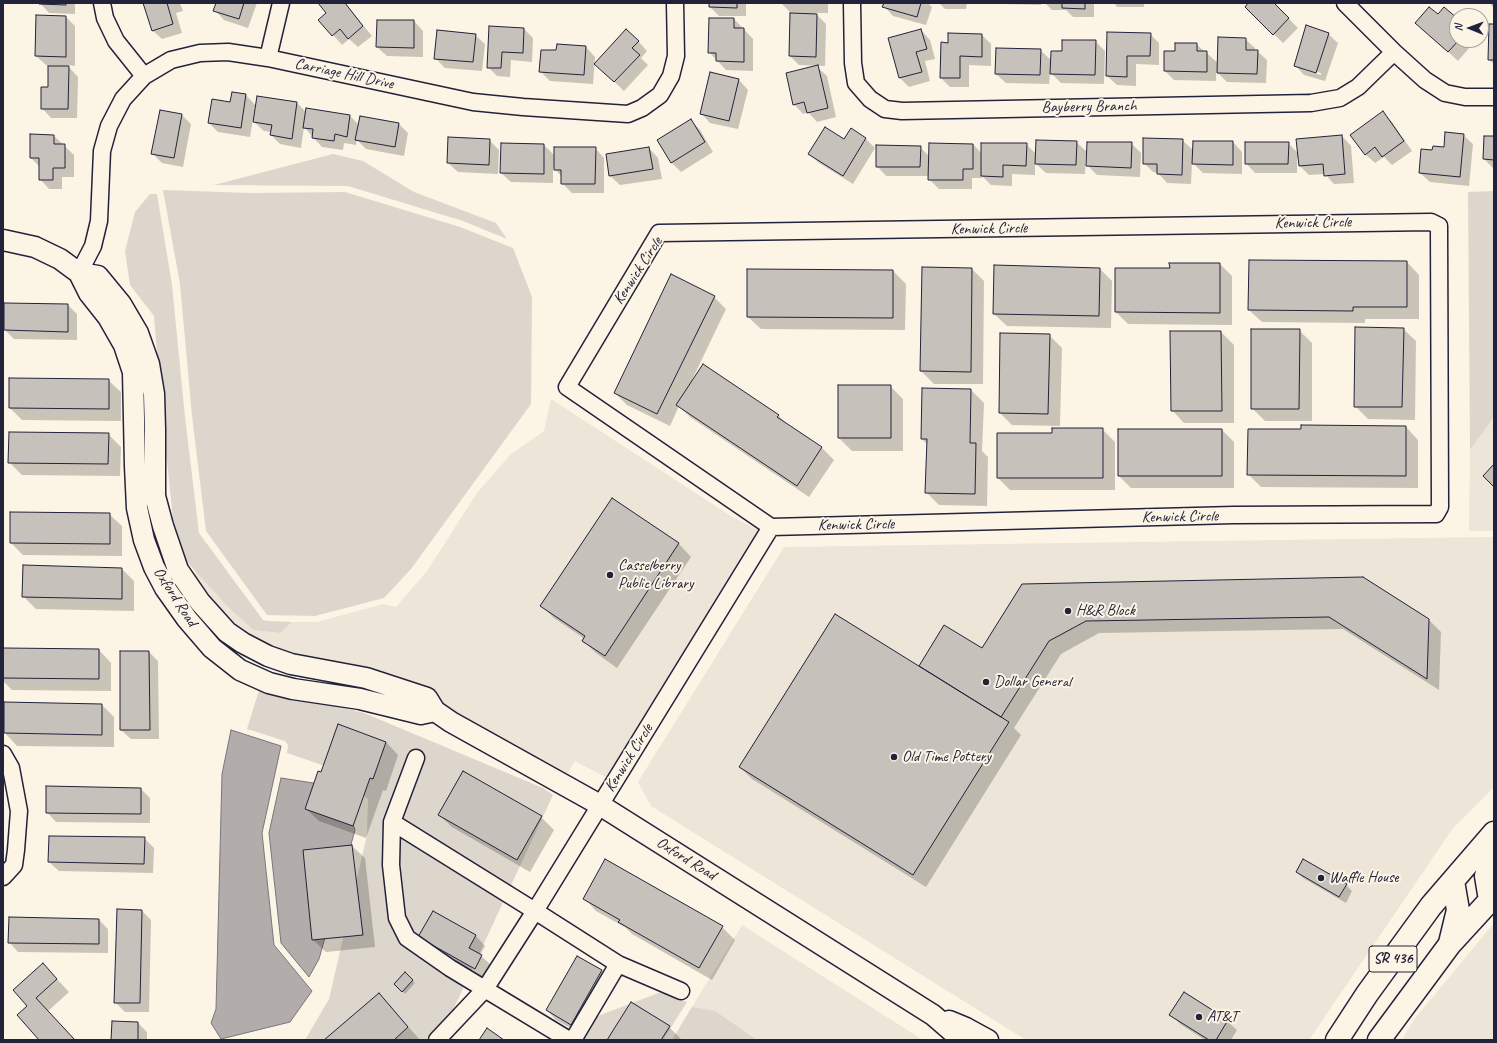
<!DOCTYPE html>
<html>
<head>
<meta charset="utf-8">
<style>
	body { margin:0 }
	#map { position:relative; width:1497px; height:1043px; overflow:hidden; background:#fcf5e5; font-family:Caveat,sans-serif }
	canvas { display:block }
	.frame { position:absolute; inset:0; border:4px solid #22223b; pointer-events:none }
	.north { position:absolute; left:1449px; top:8px; width:40px; height:40px; box-sizing:border-box; background:#fcf5e5; border:1px solid #a5a1a1; border-radius:50%; rotate:271deg; font-size:11px; font-weight:700; line-height:16px; text-align:center; color:#22223b }
	.north::after { content:''; display:block; margin:auto; width:14px; height:18px; background:#22223b; clip-path:polygon(50% 0,100% 100%,50% 72%,0 100%) }
</style>
</head>
<body>
<div id="map">
<canvas width="1497" height="1043"></canvas>
<div class="frame"></div>
<div class="north">N</div>
</div>
<script>
const context = document.querySelector('canvas').getContext('2d');
context.lineJoin = 'round';
function paint(path, color) { context.fillStyle = color; context.fill(path, 'evenodd'); }
const shape = rows => new Path2D(rows.map(r => 'M' + r).join(''));
function strokePath(path, color, width, dash) { context.strokeStyle = color; context.lineWidth = width; context.lineCap = dash ? 'butt' : 'round'; context.setLineDash(dash || []); context.stroke(path); }
function write(font, color, halo, rows, align = 'center') {
  context.font = font + ' Caveat,sans-serif'; context.lineWidth = 4; context.setLineDash([]); context.textBaseline = 'middle'; context.strokeStyle = halo; context.fillStyle = color; for (const [text, x, y, turn = 0] of rows) {
    context.save(); context.translate(x, y); context.rotate((+turn || 0) * Math.PI / 180); context.textAlign = isNaN(turn) ? turn : align; if (halo) context.strokeText(text, 0, 0); context.fillText(text, 0, 0); context.restore();
  }
}
const built = shape([
	[551,399,734,518,760,530,607,778,575,761,565,777,443,707,442,703,272,650,233,627,194,579,196,571,231,610,253,630,280,633,292,622,317,622,383,604,396,607,427,571,477,493,511,454,544,431],
	[1494,417,1494,531,1469,531,1470,450],
	[1494,537,1494,787,1453,828,1309,1040,1026,1040,651,806,638,782,784,547],
	[1494,923,1494,1040,1402,1040,1413,1021],
	[742,925,923,1040,672,1040]
]);
const green = shape([
	[333,154,363,161,414,192,496,223,507,239,463,221,348,186,214,185],
	[163,190,251,193,345,192,460,227,513,248,532,297,531,404,411,569,384,598,315,616,267,615,206,531,192,416,180,284],
	[1494,191,1494,417,1470,450,1468,192],
	[150,194,157,194,172,285,185,417,199,533,263,620,267,621,292,622,280,633,253,630,229,608,187,562,173,519,167,461,164,440,154,316,130,285,125,251,135,212],
	[260,687,364,713,543,788,553,795,439,1040,305,1040,329,999,367,835,368,799,325,766,287,753,288,745,285,741,247,729],
	[661,992,687,1002,663,1040,569,1040,598,1016],
	[692,1007,715,1011,757,1040,672,1040]
]);
const water = shape([
	[231,730,281,746,262,833,274,945,312,991,290,1022,221,1039,211,1023,216,1009,222,774,231,730],
	[281,778,339,787,348,809,355,830,319,959,309,977,281,943,269,833,281,778]
]);
const shadow = shape([
	[40,3,75,3,75,14,49,13],
	[144,3,180,3,183,11,176,13,182,33,162,39,152,30],
	[217,3,257,3,248,28,224,20,215,10],
	[320,3,345,3,372,36,358,47,349,39,342,45,320,20,328,14],
	[710,3,746,3,746,16,719,16,710,7],
	[781,3,828,3,828,13,815,13,826,24,825,66,799,65,790,56,793,15],
	[885,3,928,3,932,7,926,25,893,16,884,6],
	[939,3,967,3,966,9,945,9],
	[999,3,1041,3,1041,5,1001,4],
	[1045,3,1094,3,1094,17,1073,17,1066,10,1052,10],
	[1114,3,1144,3,1144,7,1117,7],
	[1250,3,1273,3,1298,28,1283,43,1246,7],
	[1491,3,1494,3,1494,8,1491,5],
	[1438,16,1457,20,1457,40,1476,40,1458,61,1417,23],
	[66,17,75,26,75,66,67,65,78,77,77,118,51,118,42,108,49,88,49,65,46,65,36,56],
	[734,19,753,39,753,71,726,70,709,52],
	[378,21,414,21,423,31,423,57,387,56,377,47],
	[1494,25,1494,64,1489,60],
	[524,29,533,38,532,62,511,60,510,77,497,76,488,67],
	[921,30,930,40,935,59,925,61,930,81,909,87,900,78],
	[1108,33,1150,34,1159,43,1159,65,1136,64,1136,86,1117,85,1107,76],
	[1328,34,1338,43,1325,81,1304,75,1295,65],
	[1304,68,1321,73,1321,75,1304,70],
	[475,35,485,44,482,71,445,68,435,58],
	[982,35,991,44,991,66,969,65,969,87,950,87,941,78,949,44],
	[1245,39,1255,48,1255,51,1257,51,1267,60,1266,83,1227,82,1216,71,1216,81,1174,80,1165,71,1196,44,1218,63],
	[638,41,647,51,641,58,648,65,624,91,605,73],
	[1095,41,1105,51,1104,84,1061,83,1050,72,1049,84,1006,83,996,74,1040,50,1052,61,1063,52],
	[586,47,595,57,593,84,550,81,540,71,557,51],
	[817,67,827,76,836,117,817,122,808,112,803,114,794,104],
	[739,80,748,90,738,129,710,123,701,113],
	[246,95,256,106,255,106,250,137,218,132,209,123,231,103],
	[297,103,307,113,307,109,350,116,359,125,361,117,399,124,408,133,404,156,366,149,357,140,356,145,344,143,343,150,322,147,304,127,301,148,280,144,271,135,271,132,264,131,254,122],
	[161,111,182,115,191,124,183,167,162,163,152,153],
	[1383,113,1392,122,1412,151,1392,165,1384,157,1375,163,1365,154],
	[691,120,700,130,713,152,681,172,671,162],
	[851,129,866,139,875,148,853,184,819,163,809,154,844,141],
	[1463,135,1473,144,1469,186,1430,182,1420,173,1433,151,1445,148],
	[54,136,74,155,74,177,62,177,62,189,49,189,40,179,40,167,31,158],
	[1342,136,1351,146,1354,183,1334,184,1325,174,1309,175,1300,166,1299,158,1297,158,1297,173,1255,173,1246,163,1288,143,1299,154],
	[1494,137,1494,169,1484,159],
	[489,140,499,150,498,174,458,172,448,163],
	[1182,140,1194,151,1233,142,1242,152,1242,174,1203,173,1192,162,1191,184,1167,183,1158,173,1153,172,1144,163],
	[1076,142,1086,151,1085,174,1046,173,1035,163,1035,175,1012,174,1012,186,991,185,982,176,982,178,972,178,972,189,939,189,929,179,929,176,886,176,877,166,920,147,930,157,973,144,982,154,1026,144,1036,154],
	[1131,143,1141,153,1140,177,1097,175,1087,165],
	[544,145,555,156,595,148,604,158,604,193,572,193,562,183,562,177,553,167,553,183,511,182,501,173],
	[649,148,658,158,662,179,620,185,610,176],
	[1407,262,1419,275,1419,319,1365,319,1365,323,1262,322,1249,310],
	[1220,264,1232,276,1232,325,1128,324,1116,312,1171,269],
	[923,268,972,269,984,281,983,384,934,384,921,371],
	[1100,269,1112,281,1111,328,1007,326,994,314],
	[893,271,906,284,905,330,761,329,748,317],
	[714,297,726,309,692,380,778,415,789,426,822,448,834,460,809,497,690,417,679,406,670,426,627,405,615,393],
	[68,305,77,314,77,340,14,339,5,330],
	[1403,329,1416,341,1415,420,1368,419,1355,406],
	[1299,330,1312,343,1312,421,1265,421,1252,408],
	[1221,332,1234,345,1234,423,1184,423,1172,410],
	[1049,335,1062,348,1060,426,1012,425,1000,413],
	[108,380,121,392,121,421,22,420,10,408],
	[890,386,903,399,903,451,852,451,839,438],
	[923,389,971,390,984,403,982,451,988,457,987,506,939,505,926,492,928,445,922,439],
	[1406,427,1418,440,1418,488,1261,487,1248,474,1302,430],
	[1102,429,1115,442,1115,490,1010,490,998,478,1053,434],
	[1222,430,1234,442,1234,488,1131,488,1119,476],
	[108,434,121,447,120,476,22,475,9,462],
	[612,500,679,544,691,557,617,668,596,653,584,641,585,639,554,618,542,606],
	[109,514,122,526,122,556,23,555,11,543],
	[122,569,134,581,134,611,36,609,23,596],
	[1022,585,1429,620,1441,632,1439,690,1343,629,1099,633,1061,654,1014,728,1021,735,926,887,752,779,740,767,919,667,945,626,982,650],
	[3,649,99,650,111,663,111,691,12,690,3,681],
	[149,652,158,661,159,739,131,739,121,730],
	[102,705,114,717,114,747,17,746,5,733],
	[339,726,386,742,398,755,386,791,383,790,366,838,319,821,306,809,322,774],
	[141,789,150,798,150,823,56,822,47,812],
	[439,815,541,817,554,830,530,872,452,827],
	[144,838,154,848,153,873,59,871,49,862],
	[352,846,365,858,375,947,326,952,313,940,304,851],
	[1297,872,1346,885,1352,891,1346,903,1303,878],
	[584,898,722,927,735,940,712,980,632,934,626,928,596,911],
	[142,911,151,920,149,1012,125,1012,115,1002],
	[433,912,476,936,485,946,480,955,491,965,484,978,428,946,419,937],
	[99,920,108,929,108,953,18,952,9,942],
	[577,957,602,971,611,981,581,1034,556,1020,547,1010],
	[405,974,415,983,405,994,396,984],
	[55,977,69,992,48,1011,75,1040,41,1040,18,1015],
	[379,994,420,1040,326,1040],
	[631,1003,669,1027,682,1040,608,1040],
	[1171,1014,1227,1021,1237,1030,1231,1040,1205,1040,1180,1024],
	[138,1023,147,1032,147,1040,112,1040]
]);
const building = shape([
	[39,3,66,3,66,5,39,4,39,3],
	[143,3,168,3,167,3,173,24,152,31,143,3],
	[216,3,244,3,239,19,213,11,216,3],
	[318,3,345,3,363,26,348,39,340,29,332,36,318,20,326,13,318,3],
	[709,3,737,3,737,8,709,7,709,3],
	[884,3,921,3,917,17,882,7,884,3],
	[1062,3,1085,3,1085,9,1062,8,1062,3],
	[1248,3,1274,3,1289,18,1273,35,1245,7,1248,3],
	[1429,7,1438,14,1444,7,1457,18,1457,40,1459,40,1448,52,1415,23,1429,7],
	[790,13,817,14,816,57,789,56,790,13],
	[36,15,66,16,66,57,35,56,36,15],
	[709,18,734,18,734,28,744,28,744,62,716,61,716,53,708,53,709,18],
	[377,20,414,20,414,48,376,47,377,20],
	[1489,24,1494,24,1494,60,1488,60,1489,24],
	[1306,25,1329,33,1316,73,1294,66,1306,25],
	[489,26,524,28,523,53,502,52,501,68,487,68,489,26],
	[626,29,639,41,632,48,640,55,614,82,594,64,626,29],
	[921,29,927,49,916,52,922,72,899,78,888,38,921,29],
	[437,30,476,34,473,62,434,59,437,30],
	[1107,32,1151,33,1150,56,1127,56,1127,77,1106,76,1107,32],
	[948,33,982,34,982,57,960,56,960,78,940,78,941,42,948,43,948,33],
	[1218,37,1246,38,1246,50,1258,50,1257,74,1217,73,1218,37],
	[1062,40,1096,40,1095,75,1050,74,1051,51,1062,51,1062,40],
	[1175,43,1197,43,1197,51,1207,51,1207,72,1164,71,1164,51,1175,51,1175,43],
	[557,44,586,46,584,75,539,72,541,50,556,50,557,44],
	[996,48,1041,49,1040,75,995,74,996,48],
	[818,65,828,108,807,113,804,102,793,105,786,73,818,65],
	[48,66,69,66,68,109,41,109,41,87,48,87,48,66],
	[710,72,739,79,729,121,700,114,710,72],
	[232,92,246,94,241,128,208,123,212,99,230,102,232,92],
	[257,96,297,102,292,139,270,135,272,125,253,122,257,96],
	[306,108,350,115,347,137,335,134,334,141,312,138,313,129,303,128,306,108],
	[160,110,182,114,174,158,151,154,160,110],
	[1383,111,1404,141,1382,157,1375,147,1365,155,1350,135,1383,111],
	[360,116,399,123,395,147,355,140,360,116],
	[691,119,705,142,671,163,657,140,691,119],
	[825,127,844,139,851,128,866,138,843,176,808,154,825,127],
	[1445,132,1464,134,1460,177,1419,173,1421,149,1432,150,1433,146,1444,147,1445,132],
	[30,134,54,135,54,144,65,144,65,168,53,168,53,180,39,180,39,158,30,158,30,134],
	[1342,135,1345,174,1324,176,1323,164,1299,166,1296,139,1342,135],
	[1484,136,1494,136,1494,160,1483,159,1484,136],
	[448,137,490,139,489,165,447,163,448,137],
	[1143,138,1183,139,1182,175,1157,174,1157,164,1143,164,1143,138],
	[1036,140,1077,141,1076,165,1035,164,1036,140],
	[1193,141,1233,141,1233,165,1192,164,1193,141],
	[1087,142,1132,142,1131,168,1086,166,1087,142],
	[1245,142,1289,142,1288,164,1245,164,1245,142],
	[501,143,544,144,544,174,500,173,501,143],
	[929,143,973,144,973,169,963,169,963,180,928,180,929,143],
	[981,143,1027,143,1026,166,1003,165,1003,177,981,176,981,143],
	[876,145,921,146,920,167,876,167,876,145],
	[554,147,596,147,595,184,561,184,561,170,554,170,554,147],
	[649,147,653,169,609,176,606,154,649,147],
	[1249,260,1407,261,1407,307,1353,307,1353,311,1248,310,1249,260],
	[1169,263,1220,263,1220,313,1115,312,1115,268,1170,268,1169,263],
	[994,265,1100,268,1099,316,993,314,994,265],
	[922,267,972,268,971,372,920,371,922,267],
	[747,269,893,270,893,318,747,317,747,269],
	[671,274,715,296,657,414,614,393,671,274],
	[4,303,68,304,68,332,4,330,4,303],
	[1355,327,1404,328,1402,407,1354,407,1355,327],
	[1251,329,1300,329,1299,409,1251,409,1251,329],
	[1170,331,1221,331,1222,411,1171,411,1170,331],
	[1000,333,1050,334,1048,414,999,413,1000,333],
	[703,364,779,415,777,417,822,447,797,486,676,405,703,364],
	[9,378,109,379,109,409,9,408,9,378],
	[838,385,891,385,891,438,838,438,838,385],
	[922,388,971,389,970,443,976,443,975,494,925,493,927,439,921,439,922,388],
	[1301,425,1406,426,1406,476,1247,475,1248,429,1301,429,1301,425],
	[1052,428,1103,428,1103,478,997,478,997,433,1052,433,1052,428],
	[1118,429,1222,429,1222,476,1118,476,1118,429],
	[9,432,109,433,108,464,8,463,9,432],
	[1494,464,1494,487,1483,476,1494,464],
	[612,498,679,543,605,656,582,641,585,636,540,606,612,498],
	[10,512,110,513,110,544,10,543,10,512],
	[23,565,122,568,122,599,22,597,23,565],
	[1363,577,1429,619,1427,679,1329,617,1086,621,1049,641,1001,717,919,666,944,625,982,648,1022,584,1363,577],
	[835,614,1009,722,913,875,739,767,835,614],
	[3,648,99,649,99,679,3,678,3,648],
	[120,651,149,651,150,730,120,730,120,651],
	[4,702,102,704,102,735,4,733,4,702],
	[338,724,386,742,373,779,370,778,353,826,305,809,318,771,321,772,338,724],
	[463,771,542,816,517,860,438,815,463,771],
	[46,786,141,788,141,814,46,813,46,786],
	[49,836,145,837,144,864,48,862,49,836],
	[352,845,363,935,312,940,303,850,352,845],
	[605,859,723,926,699,968,618,922,620,920,583,899,605,859],
	[1303,859,1347,884,1339,897,1296,872,1303,859],
	[117,909,142,910,140,1003,114,1003,117,909],
	[433,911,476,935,469,948,482,955,475,969,418,937,433,911],
	[9,917,99,919,99,944,8,943,9,917],
	[577,956,602,970,571,1025,546,1010,577,956],
	[43,963,57,979,36,998,75,1040,39,1040,17,1015,27,1006,13,990,43,963],
	[405,972,413,980,402,992,394,984,405,972],
	[1184,992,1228,1020,1216,1040,1209,1040,1169,1015,1184,992],
	[379,993,408,1027,394,1040,324,1040,379,993],
	[631,1002,670,1026,661,1040,607,1040,631,1002],
	[112,1021,138,1022,138,1040,111,1040,112,1021],
	[487,1028,504,1040,479,1040,487,1028]
]);
const minor = shape([
	[102,3,105,18,116,41,144,76],
	[852,3,853,63,856,83,870,99,885,109,902,111,1311,103,1340,98,1358,87,1394,52],
	[1345,3,1394,52,1425,80,1445,93,1465,97,1494,97],
	[268,58,281,3],
	[79,273,93,246,99,221,102,151,109,126,123,99,144,76,171,60,200,53,228,52,268,58,473,102,523,107,628,114,642,108,660,95,671,76,676,56,675,3],
	[3,754,11,768,19,811,16,850,14,865,3,877],
	[416,758,392,822,391,865,397,918,407,938,450,968,569,1040],
	[392,822,535,911,485,989,437,1040],
	[618,964,681,991],
	[573,1040,618,964,535,911,771,527,1234,515,1436,514,1440,507,1439,226,1431,222,659,233,567,387,771,527]
]);
const tertiary = shape([
	[3,240,35,247,60,259,79,273,98,276,121,304,138,333,149,364,154,394,155,429,155,496,163,526,178,570,200,602,227,632,243,643,268,656,291,664,366,678,427,698,435,711,451,722,600,805,933,1015,962,1040],
	[79,273,89,293,108,317,124,345,133,372,135,466,137,508,144,540,154,567,165,588,187,619,212,648,240,670,269,683,293,689,360,699,421,714,435,711],
	[949,1021,966,1028,988,1040]
]);
const primary = shape([
	[1490,900,1486,876,1494,854],
	[1450,943,1458,910,1453,881],
	[1337,1040,1367,994,1431,906,1494,833],
	[1379,1040,1450,944,1494,896]
]);
const markers = [
	[610,575,4,"#22223b"],
	[1068,611,4,"#22223b"],
	[986,682,4,"#22223b"],
	[894,757,4,"#22223b"],
	[1321,878,4,"#22223b"],
	[1199,1017,4,"#22223b"]
];
const shields = [
	[1393,959,48]
];
const shieldNames = [
	["SR 436",1393,959]
];
const streetNames = [
	["Carriage Hill Drive",344,74,12],
	["Bayberry Branch",1089,107,-1],
	["Kenwick Circle",1313,223,-1],
	["Kenwick Circle",989,229,-1],
	["Kenwick Circle",638,271,-57],
	["Kenwick Circle",1180,517,-1],
	["Kenwick Circle",856,525,-1],
	["Oxford Road",175,597,57],
	["Kenwick Circle",629,758,-58],
	["Oxford Road",686,859,32]
];
const poiNames = [
	["Casselberry",618,566],
	["Public Library",618,584],
	["H&R Block",1076,611],
	["Dollar General",994,682],
	["Old Time Pottery",902,757],
	["Waffle House",1329,878],
	["AT&T",1207,1017]
];
paint(built, '#ece5d8');
paint(green, '#dcd6cc');
paint(water, '#b2adab');
strokePath(water, '#78757e', 1);
paint(shadow, '#0003');
paint(building, '#c6c1bb');
strokePath(building, '#22223b', 1);
strokePath(minor, '#22223b', 19);
strokePath(tertiary, '#22223b', 23);
strokePath(primary, '#22223b', 25);
strokePath(minor, '#fcf5e5', 16);
strokePath(tertiary, '#fcf5e5', 20);
strokePath(primary, '#fcf5e5', 22);
for (const [x, y, r, color] of markers) { const dot = new Path2D(); dot.arc(x, y, r, 0, 2 * Math.PI); context.fillStyle = color; context.fill(dot); strokePath(dot, '#fcf5e5', 1.5); }
for (const [x, y, w] of shields) { const box = new Path2D(); box.roundRect(x - w / 2, y - 13, w, 26, 3); context.fillStyle = '#fcf5e5'; context.fill(box); strokePath(box, '#22223b', 1); }
write('bold 15px', '#22223b', null, shieldNames);
write('16px', '#22223b', '#fcf5e5', streetNames);
write('16px', '#22223b', '#fcf5e5', poiNames, 'left');
</script>
</body>
</html>
